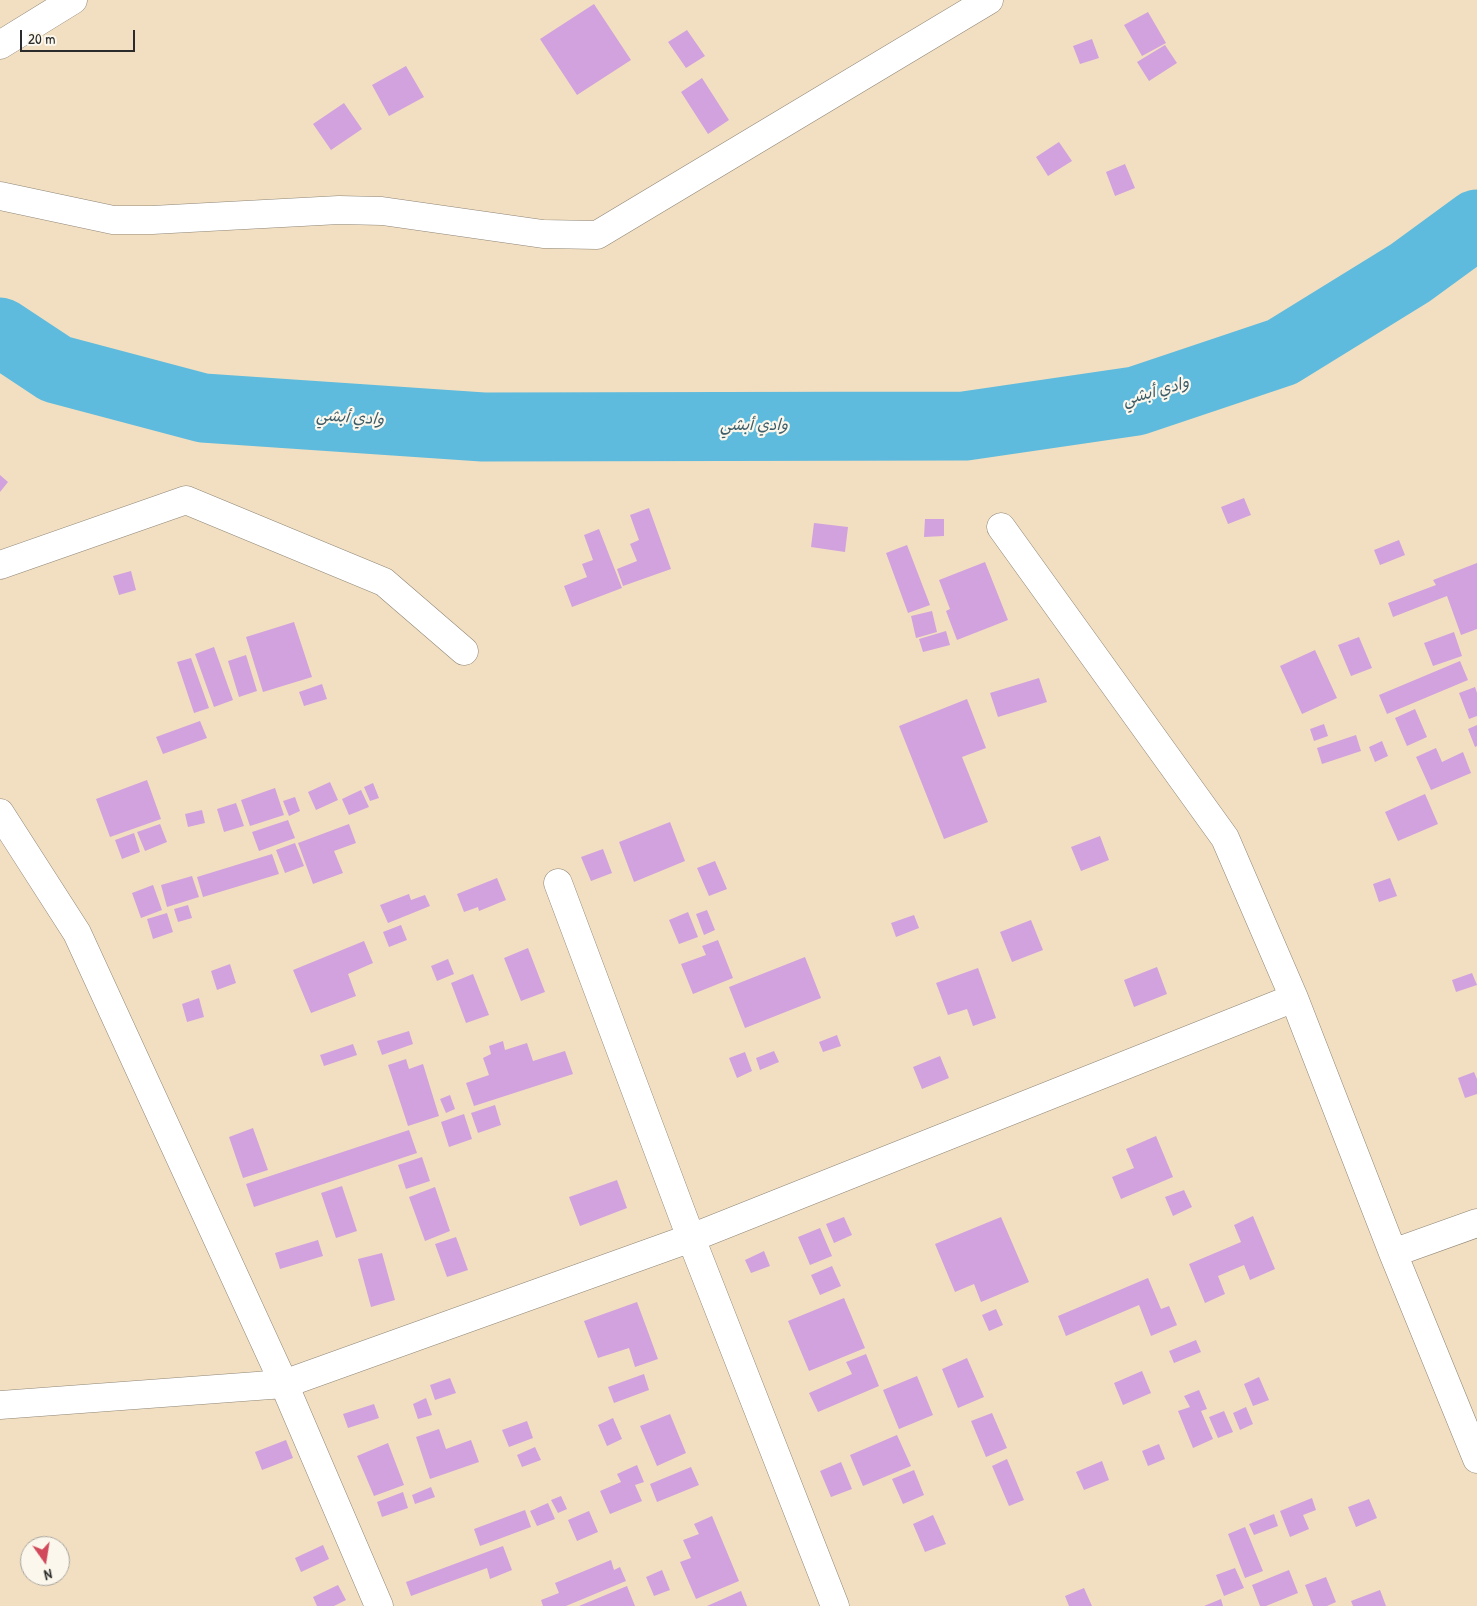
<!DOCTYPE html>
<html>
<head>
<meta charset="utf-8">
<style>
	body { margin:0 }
	#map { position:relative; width:1477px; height:1606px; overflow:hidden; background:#f2dfc1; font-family:"Patrick Hand",sans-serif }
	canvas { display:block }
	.north { position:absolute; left:20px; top:1536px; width:50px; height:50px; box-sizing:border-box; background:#fbf7ec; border:1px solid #a8a59f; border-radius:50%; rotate:167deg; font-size:14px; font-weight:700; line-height:20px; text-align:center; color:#2b2b2b }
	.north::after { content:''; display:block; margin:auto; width:18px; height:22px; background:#d1495b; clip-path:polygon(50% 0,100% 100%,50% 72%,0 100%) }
	.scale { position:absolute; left:20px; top:30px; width:115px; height:22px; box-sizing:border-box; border:2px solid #2b2b2b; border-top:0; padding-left:6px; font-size:15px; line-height:18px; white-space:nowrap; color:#2b2b2b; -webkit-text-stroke:4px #fbf7ec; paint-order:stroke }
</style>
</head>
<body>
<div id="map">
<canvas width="1477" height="1606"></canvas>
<div class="north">N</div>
<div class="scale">20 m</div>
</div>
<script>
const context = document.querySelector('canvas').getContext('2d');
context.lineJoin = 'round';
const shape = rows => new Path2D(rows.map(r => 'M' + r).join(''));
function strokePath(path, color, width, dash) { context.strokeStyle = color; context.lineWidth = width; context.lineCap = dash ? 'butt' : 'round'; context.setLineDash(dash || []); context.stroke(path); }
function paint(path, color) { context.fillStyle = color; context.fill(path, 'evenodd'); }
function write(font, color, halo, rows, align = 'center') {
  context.font = font + ' "Patrick Hand","Playpen Sans Arabic",sans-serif'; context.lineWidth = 4.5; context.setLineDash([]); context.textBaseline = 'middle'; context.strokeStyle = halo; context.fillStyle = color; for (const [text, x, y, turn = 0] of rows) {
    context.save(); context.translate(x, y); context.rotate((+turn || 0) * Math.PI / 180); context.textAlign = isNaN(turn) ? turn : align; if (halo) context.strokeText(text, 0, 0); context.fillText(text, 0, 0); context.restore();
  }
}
const river = shape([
	[0,332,56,369,203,408,483,427,965,426,1136,401,1282,352,1410,273,1477,224]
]);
const building = shape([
	[594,4,631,60,577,95,540,39],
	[1148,12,1166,43,1142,56,1124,25],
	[687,30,705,56,686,68,668,42],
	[1092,39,1099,58,1080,64,1073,46],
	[1165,45,1177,63,1149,81,1137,62],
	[406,66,424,97,389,116,372,85],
	[702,78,729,120,708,134,681,92],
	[344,103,362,129,331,150,313,124],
	[1059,142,1072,161,1048,176,1036,157],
	[1125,164,1135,188,1115,196,1106,172],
	[0,475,8,482,0,492],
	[1244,498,1251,515,1228,524,1221,507],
	[649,508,671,569,623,586,617,569,637,561,630,544,639,540,630,515],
	[925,519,944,519,944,536,924,537],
	[814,523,848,527,845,552,811,547],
	[599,529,622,588,572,607,564,586,587,577,582,564,593,560,584,535],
	[1399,540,1405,555,1380,565,1374,550],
	[907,545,930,605,908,613,886,553],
	[985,562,1008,620,957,640,946,611,950,609,939,580],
	[1477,563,1477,629,1461,635,1447,596,1393,617,1388,603,1436,585,1433,580],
	[131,571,136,590,119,595,113,576],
	[932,611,937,632,916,638,911,616],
	[294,622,312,677,263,692,246,637],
	[946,631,950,645,923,652,919,639],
	[1454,632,1462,656,1433,666,1424,643],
	[1359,637,1372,668,1351,676,1338,645],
	[214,647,233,700,214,707,195,654],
	[1315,650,1337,698,1302,714,1280,666],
	[246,655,257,691,239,697,228,661],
	[191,658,209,708,194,713,177,662],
	[1460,661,1468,680,1387,714,1379,695],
	[1039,678,1047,702,998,717,990,693],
	[322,684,327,699,304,706,299,692],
	[1475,687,1477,693,1477,716,1469,719,1459,693],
	[967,699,986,748,962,757,988,822,944,839,899,726],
	[1415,709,1427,737,1407,746,1395,718],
	[200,721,207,738,163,754,156,737],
	[1324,724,1328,736,1314,741,1310,729],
	[1477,725,1477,746,1475,747,1468,729],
	[1356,735,1361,751,1322,764,1317,748],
	[1382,741,1388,756,1375,762,1369,747],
	[1436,748,1442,762,1463,752,1471,773,1431,790,1416,757],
	[147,780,161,819,110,837,96,799],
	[330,782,338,800,316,810,308,792],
	[373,783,379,798,370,801,364,787],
	[275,788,284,815,250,826,241,800],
	[361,790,369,807,349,815,342,799],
	[1425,794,1438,824,1398,841,1385,812],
	[295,797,300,811,289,816,283,801],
	[236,803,244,826,224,832,217,809],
	[202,810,205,823,188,827,185,814],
	[288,820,295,838,259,851,252,832],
	[670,822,685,861,634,882,619,842],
	[160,824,167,842,145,851,137,832],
	[349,824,356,843,334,851,343,873,313,884,298,843],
	[134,833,140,852,122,859,115,840],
	[1100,836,1109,860,1081,871,1071,847],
	[295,843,304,866,285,873,276,850],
	[603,849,612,873,591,881,581,857],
	[272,854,279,874,203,897,197,877],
	[715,861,727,889,709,896,697,868],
	[192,876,199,897,167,907,161,885],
	[497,878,506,900,479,911,478,907,464,912,457,894],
	[1390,878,1397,896,1379,902,1373,884],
	[153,885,162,910,141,918,132,893],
	[409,894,411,900,425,895,430,906,388,923,380,905],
	[188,905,192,918,178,922,174,909],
	[707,910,715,930,704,935,696,914],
	[688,912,698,937,679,944,669,920],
	[167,913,173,932,153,939,147,919],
	[914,915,919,928,896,937,891,923],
	[1031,920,1043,950,1012,962,1000,932],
	[401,925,407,940,389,947,383,932],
	[718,940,733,978,693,994,681,964,706,955,702,946],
	[364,941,373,963,348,974,356,996,311,1013,293,970],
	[528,948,545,992,521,1001,504,958],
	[805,957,821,998,745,1028,729,987],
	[448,959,454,974,437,981,431,966],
	[230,964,236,983,217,990,211,971],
	[1157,967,1167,994,1134,1007,1124,980],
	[978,968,996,1018,973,1026,967,1009,948,1015,936,983],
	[1472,973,1477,985,1456,992,1452,980],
	[473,974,489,1015,466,1023,451,983],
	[199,998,204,1017,187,1022,182,1004],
	[409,1031,413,1044,382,1055,377,1041],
	[837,1035,841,1046,823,1052,819,1042],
	[503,1041,505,1050,527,1043,533,1061,565,1051,573,1074,474,1106,466,1083,489,1075,483,1058,491,1054,489,1046],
	[353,1044,357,1055,324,1066,320,1055],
	[774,1051,779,1062,760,1070,756,1058],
	[745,1052,752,1071,737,1078,729,1058],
	[940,1056,949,1078,922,1089,913,1067],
	[406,1059,409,1069,423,1064,439,1116,408,1126,388,1065],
	[1474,1072,1477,1079,1477,1094,1465,1098,1458,1078],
	[450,1095,455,1109,446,1113,440,1099],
	[495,1105,501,1125,478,1133,471,1113],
	[464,1114,472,1139,449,1147,441,1122],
	[253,1128,268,1170,243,1178,229,1137],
	[409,1130,417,1153,254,1207,246,1184],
	[1156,1136,1173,1177,1121,1199,1112,1177,1134,1168,1126,1149],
	[422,1157,430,1181,406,1189,398,1165],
	[617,1180,627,1208,580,1226,569,1197],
	[342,1186,357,1231,336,1238,321,1193],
	[435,1187,450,1231,425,1241,409,1197],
	[1184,1190,1192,1207,1173,1216,1165,1197],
	[1253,1216,1275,1269,1250,1280,1244,1265,1218,1276,1225,1294,1205,1303,1189,1264,1241,1242,1234,1225],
	[844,1217,852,1235,834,1243,826,1224],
	[1001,1217,1029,1282,981,1302,974,1284,955,1292,935,1244],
	[820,1228,832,1256,810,1265,798,1237],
	[456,1237,468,1270,447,1277,435,1244],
	[318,1240,323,1256,280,1269,275,1253],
	[764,1251,770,1266,751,1273,745,1260],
	[382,1253,395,1300,371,1307,358,1259],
	[832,1266,841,1286,820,1295,811,1275],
	[1148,1278,1161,1309,1169,1306,1177,1325,1151,1336,1139,1305,1066,1336,1058,1316],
	[844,1298,865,1348,809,1371,788,1321],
	[637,1302,658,1359,635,1367,629,1348,598,1358,584,1321],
	[996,1309,1003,1325,989,1331,982,1315],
	[1196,1340,1201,1352,1174,1363,1169,1351],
	[866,1354,879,1386,818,1412,809,1393,852,1374,846,1362],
	[967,1358,984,1397,958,1408,942,1369],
	[1142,1371,1151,1393,1123,1405,1114,1383],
	[644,1374,649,1390,614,1403,608,1387],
	[917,1376,933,1415,899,1429,883,1390],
	[1259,1377,1269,1400,1253,1406,1244,1384],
	[450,1378,456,1393,435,1400,430,1385],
	[1199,1390,1207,1409,1201,1411,1213,1439,1193,1448,1178,1411,1190,1407,1184,1396],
	[426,1398,432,1415,418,1419,413,1404],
	[374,1404,379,1418,348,1428,343,1414],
	[1246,1407,1253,1424,1240,1430,1233,1413],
	[1224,1411,1233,1432,1218,1438,1209,1417],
	[992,1413,1007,1448,986,1457,971,1421],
	[670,1414,686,1453,657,1466,640,1426],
	[613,1418,622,1439,607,1446,598,1425],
	[527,1421,533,1438,509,1447,502,1430],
	[439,1429,446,1449,471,1440,479,1462,430,1479,416,1437],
	[897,1435,911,1466,863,1486,850,1455],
	[286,1440,293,1458,262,1470,255,1452],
	[388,1443,404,1485,374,1496,357,1456],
	[1159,1444,1165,1459,1148,1466,1142,1451],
	[535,1447,541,1460,522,1467,517,1455],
	[1007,1459,1024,1500,1009,1506,992,1466],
	[1102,1461,1109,1480,1084,1490,1076,1472],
	[841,1462,852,1489,831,1497,820,1471],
	[637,1465,644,1482,635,1485,642,1501,610,1514,600,1491,621,1482,617,1474],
	[691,1467,699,1485,657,1502,650,1484],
	[914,1470,924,1495,903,1504,892,1479],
	[431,1487,435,1497,415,1504,412,1495],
	[403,1492,408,1508,382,1517,377,1502],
	[561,1496,567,1509,558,1513,551,1500],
	[1312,1498,1316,1510,1303,1515,1309,1529,1290,1537,1280,1511],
	[1369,1499,1377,1518,1356,1527,1348,1507],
	[548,1503,555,1519,537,1526,530,1511],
	[525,1510,531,1527,480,1546,474,1529],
	[589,1511,598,1532,577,1541,568,1520],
	[1274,1514,1278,1526,1254,1535,1249,1524],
	[933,1515,946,1544,925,1552,913,1524],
	[712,1516,739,1581,696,1599,680,1562,691,1558,683,1540,699,1534,694,1524],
	[1245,1527,1263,1571,1245,1578,1228,1534],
	[323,1545,329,1559,301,1572,295,1558],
	[503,1546,512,1570,490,1579,487,1568,411,1596,406,1582],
	[611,1560,614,1570,620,1567,626,1581,566,1606,543,1606,541,1600,559,1593,555,1583],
	[1235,1568,1244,1588,1224,1596,1216,1575],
	[662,1570,670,1590,654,1596,646,1577],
	[1289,1570,1298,1593,1266,1606,1260,1606,1252,1585],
	[1326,1577,1336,1602,1327,1606,1313,1606,1305,1585],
	[338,1585,346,1600,334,1606,317,1606,313,1597],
	[627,1586,635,1606,579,1606],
	[1084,1588,1092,1606,1069,1606,1065,1596],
	[1380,1590,1386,1606,1353,1606,1351,1601],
	[741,1591,747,1606,707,1606],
	[1221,1599,1223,1606,1204,1606]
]);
const street = shape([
	[0,45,73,0],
	[0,196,113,220,152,220,339,210,382,211,543,234,597,235,989,0],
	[1001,527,1225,838,1294,998,1393,1253,1477,1459],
	[0,565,186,500,384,582,464,651],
	[0,813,77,933,284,1384,379,1606],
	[558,883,691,1238,835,1606],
	[1393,1253,1477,1223],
	[0,1405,284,1384,691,1238,1294,998]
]);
const waterNames = [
	["وادي أبشي",1156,392,-16],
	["وادي أبشي",350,418,4],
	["وادي أبشي",754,426]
];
strokePath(river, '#5fbbdd', 69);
paint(building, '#d1a2de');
strokePath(street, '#8e8576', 29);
strokePath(street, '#fff', 28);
write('italic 16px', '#3d5d69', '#fbf7ec', waterNames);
</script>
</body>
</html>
